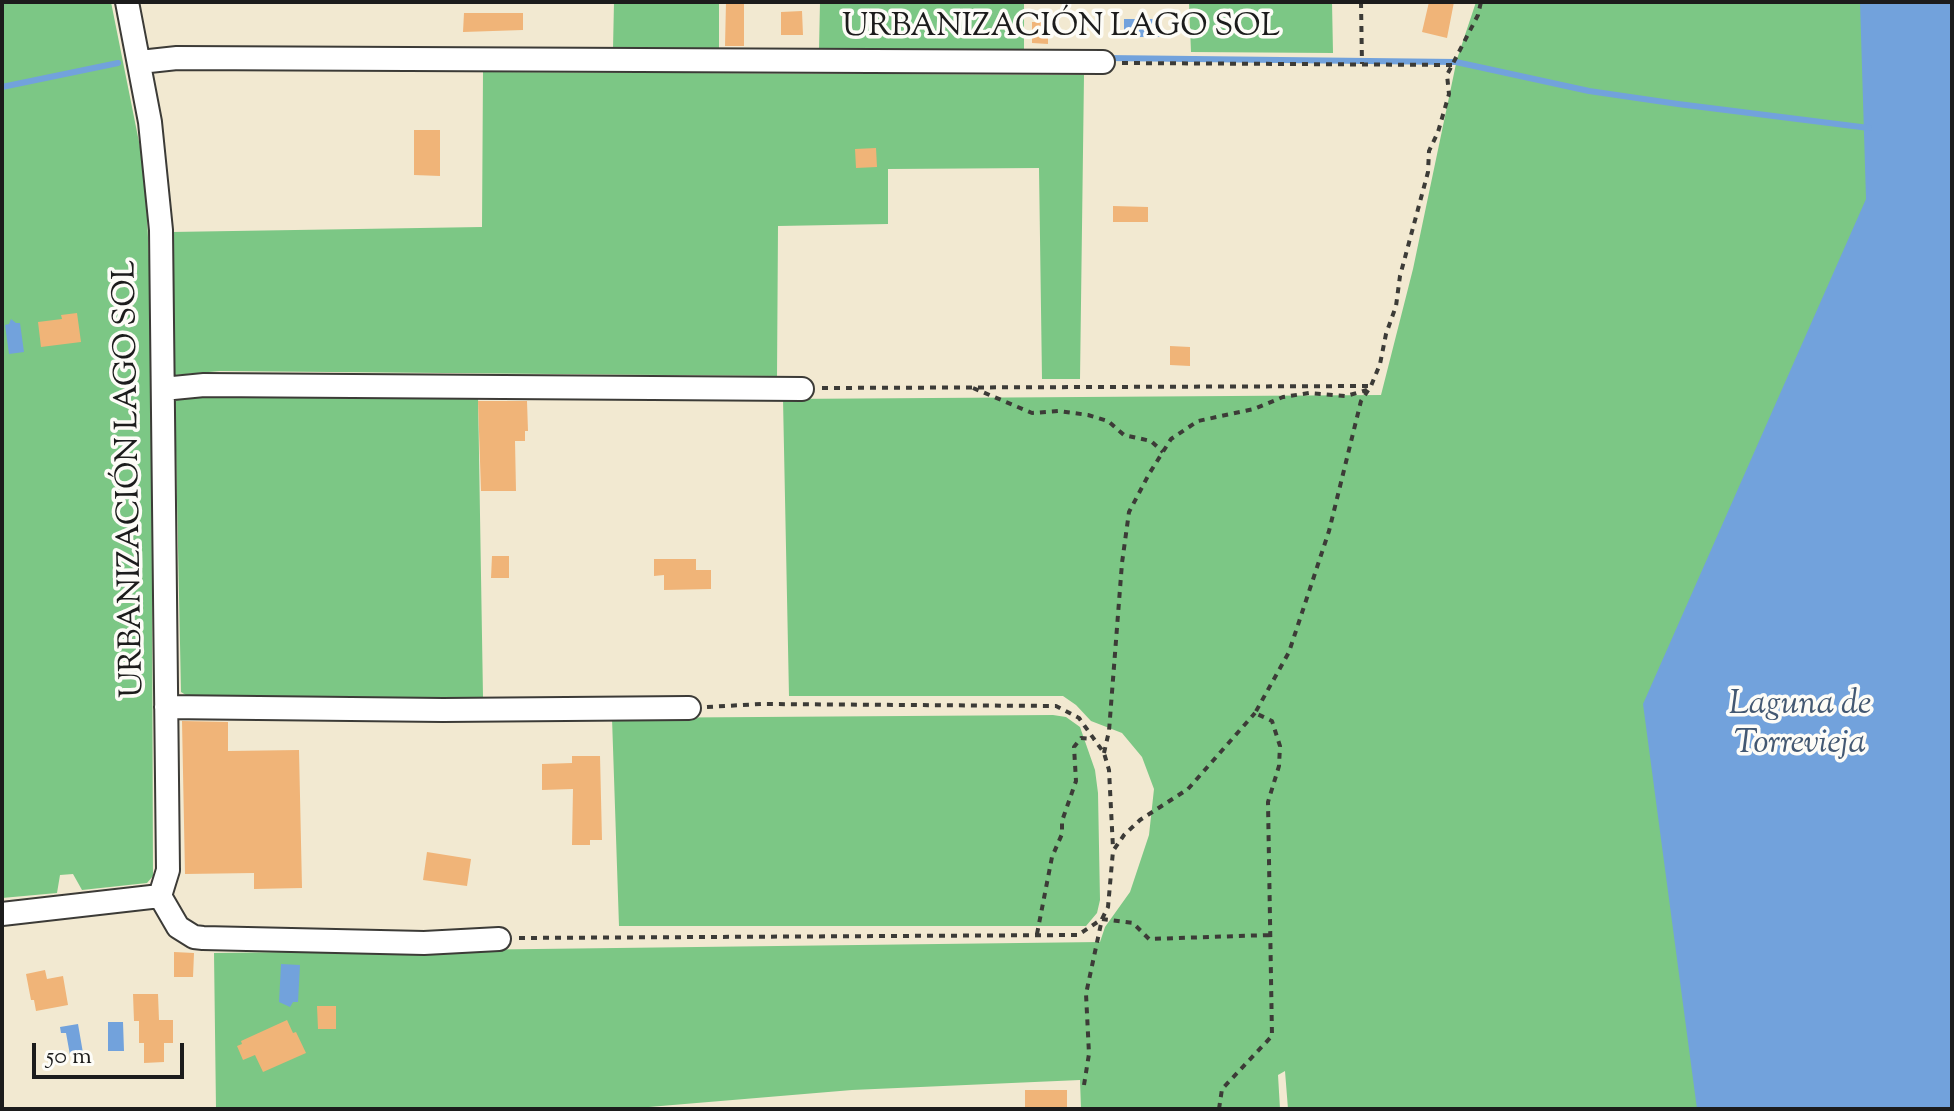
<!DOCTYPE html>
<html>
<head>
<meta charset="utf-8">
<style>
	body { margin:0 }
	#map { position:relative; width:1954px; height:1111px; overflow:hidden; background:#f2e9d1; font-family:"Sorts Mill Goudy",serif }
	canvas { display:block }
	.frame { position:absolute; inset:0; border:4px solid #1c1c1c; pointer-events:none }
	.scale { position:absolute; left:32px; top:1043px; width:152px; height:36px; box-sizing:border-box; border:4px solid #1c1c1c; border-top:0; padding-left:10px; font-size:24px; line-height:28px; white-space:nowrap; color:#1c1c1c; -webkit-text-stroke:6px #fdfcf7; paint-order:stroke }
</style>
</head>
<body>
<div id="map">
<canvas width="1954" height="1111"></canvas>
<div class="frame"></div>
<div class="scale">50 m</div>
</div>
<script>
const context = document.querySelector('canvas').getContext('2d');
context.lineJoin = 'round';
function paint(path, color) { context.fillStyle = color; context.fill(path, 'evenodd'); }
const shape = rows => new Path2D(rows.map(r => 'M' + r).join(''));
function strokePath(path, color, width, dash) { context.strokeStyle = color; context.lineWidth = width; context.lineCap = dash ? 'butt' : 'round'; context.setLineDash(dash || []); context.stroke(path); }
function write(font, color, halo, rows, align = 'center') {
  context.font = font + ' "Sorts Mill Goudy",serif'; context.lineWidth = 7; context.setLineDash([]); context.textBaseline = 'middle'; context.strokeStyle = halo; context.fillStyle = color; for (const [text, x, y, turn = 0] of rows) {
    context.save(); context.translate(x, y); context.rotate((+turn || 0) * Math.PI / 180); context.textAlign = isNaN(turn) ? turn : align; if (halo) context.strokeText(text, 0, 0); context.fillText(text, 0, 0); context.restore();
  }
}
const green = shape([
	[2,2,111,2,145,172,151,303,153,876,147,883,82,890,73,874,60,875,57,893,2,898],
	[614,2,719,2,719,50,613,49],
	[820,2,1024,2,1024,51,819,50],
	[1189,2,1332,2,1333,53,1191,52],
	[1476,2,1952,2,1952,1109,1288,1109,1285,1071,1278,1075,1280,1109,1081,1109,1080,1080,852,1090,625,1109,216,1109,214,953,1100,942,1105,927,1130,892,1149,835,1154,789,1142,757,1122,733,1091,721,1076,705,1063,696,789,696,783,399,1381,395,1413,269,1457,59],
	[483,72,1084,75,1080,379,1042,379,1039,168,888,169,888,224,778,226,777,376,220,371,175,375,171,232,482,227],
	[478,393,483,697,189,697,181,692,175,401,184,396],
	[1053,715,1066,717,1080,727,1095,770,1098,793,1100,900,1097,913,1086,926,619,926,612,718]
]);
const water = shape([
	[1860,2,1952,2,1952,1109,1697,1109,1643,704,1866,199],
	[1124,19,1160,19,1160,37,1124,37],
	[11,319,16,323,20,323,24,352,9,354,5,325,9,324],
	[281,964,300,965,298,1002,293,1002,290,1007,279,1002],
	[108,1022,123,1022,124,1051,108,1051],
	[78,1024,83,1053,70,1055,66,1033,61,1033,60,1027]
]);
const stream = shape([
	[1106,58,1456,62,1589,91,1678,104,1869,128],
	[2,87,118,63]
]);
const building = shape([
	[726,2,744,2,744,46,725,46],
	[1429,2,1454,2,1447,38,1422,32],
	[802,11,803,35,781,35,781,12],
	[464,13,523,13,523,30,463,32],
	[1032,22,1048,22,1048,44,1032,43],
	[414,130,440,130,440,176,414,175],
	[876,148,877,167,856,168,855,149],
	[1113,206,1148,207,1148,222,1113,222],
	[77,313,81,342,41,347,38,322,62,319,61,315],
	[1170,346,1190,347,1190,366,1170,365],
	[478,401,527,401,528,431,525,431,525,441,515,441,516,491,481,491],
	[492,556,509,556,509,578,491,578],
	[654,559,696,559,696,570,711,570,711,589,664,590,664,575,654,576],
	[182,721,228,722,228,751,299,750,302,888,254,889,254,873,185,874],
	[572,756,600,756,602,840,590,840,590,845,572,845,573,789,542,790,542,764,572,763],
	[427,852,471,859,467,886,423,880],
	[174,952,194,953,193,977,174,977],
	[45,970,47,979,63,976,68,1005,36,1011,34,1000,31,1000,26,974],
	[133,994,158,994,159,1020,173,1020,173,1043,164,1043,164,1062,144,1063,144,1043,139,1043,139,1021,134,1021],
	[317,1006,336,1006,336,1029,318,1029],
	[287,1020,293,1033,296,1032,306,1053,263,1072,255,1055,243,1060,237,1046,242,1044,241,1041],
	[1025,1090,1067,1090,1067,1109,1025,1109]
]);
const path = shape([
	[1361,2,1362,64],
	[1122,63,1453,65],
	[822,388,1371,386],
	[973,388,1032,413,1059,411,1088,415,1108,421,1124,435,1151,441,1163,452],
	[707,707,761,704,1056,706,1079,718,1104,753,1109,770,1113,848],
	[1104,753,1109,731,1122,563,1129,512,1149,474,1171,439,1198,421,1254,409,1283,397,1309,393,1346,396,1367,390],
	[1037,934,1052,857,1062,834,1062,821,1076,781,1074,747,1081,738,1094,739],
	[519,938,1078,935,1102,919,1108,907,1113,851,1124,835,1140,820,1188,789,1255,713],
	[1084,1085,1089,1054,1086,994,1102,919,1133,923,1149,939,1269,935],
	[1219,1109,1222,1089,1272,1036,1268,802,1279,766,1280,746,1272,721,1255,713,1289,652,1329,531,1361,401,1371,386,1380,364,1386,334,1396,306,1400,276,1428,172,1429,151,1438,132,1449,94,1447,75,1478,15,1481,2]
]);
const minor = shape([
	[127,2,150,122,161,230,168,870,160,896],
	[140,62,177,58,1103,62],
	[163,389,204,385,802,389],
	[166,707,443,710,689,708],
	[160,896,178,927,194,937,203,938,424,943,499,939],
	[2,914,160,896]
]);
const streetNames = [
	["URBANIZACIÓN LAGO SOL",1061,30],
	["URBANIZACIÓN LAGO SOL",132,479,-91]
];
const waterNames = [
	["Laguna de",1800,707],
	["Torrevieja",1800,746]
];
paint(green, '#7cc785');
paint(water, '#72a2dc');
strokePath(stream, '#72a2dc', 6);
paint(building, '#f0b478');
strokePath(minor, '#3c3b37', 26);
strokePath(path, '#3c3b37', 4, [6, 6]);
strokePath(minor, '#fff', 22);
write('32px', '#1c1c1c', '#fdfcf7', streetNames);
write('italic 34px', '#435872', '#fdfcf7', waterNames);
</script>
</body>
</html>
